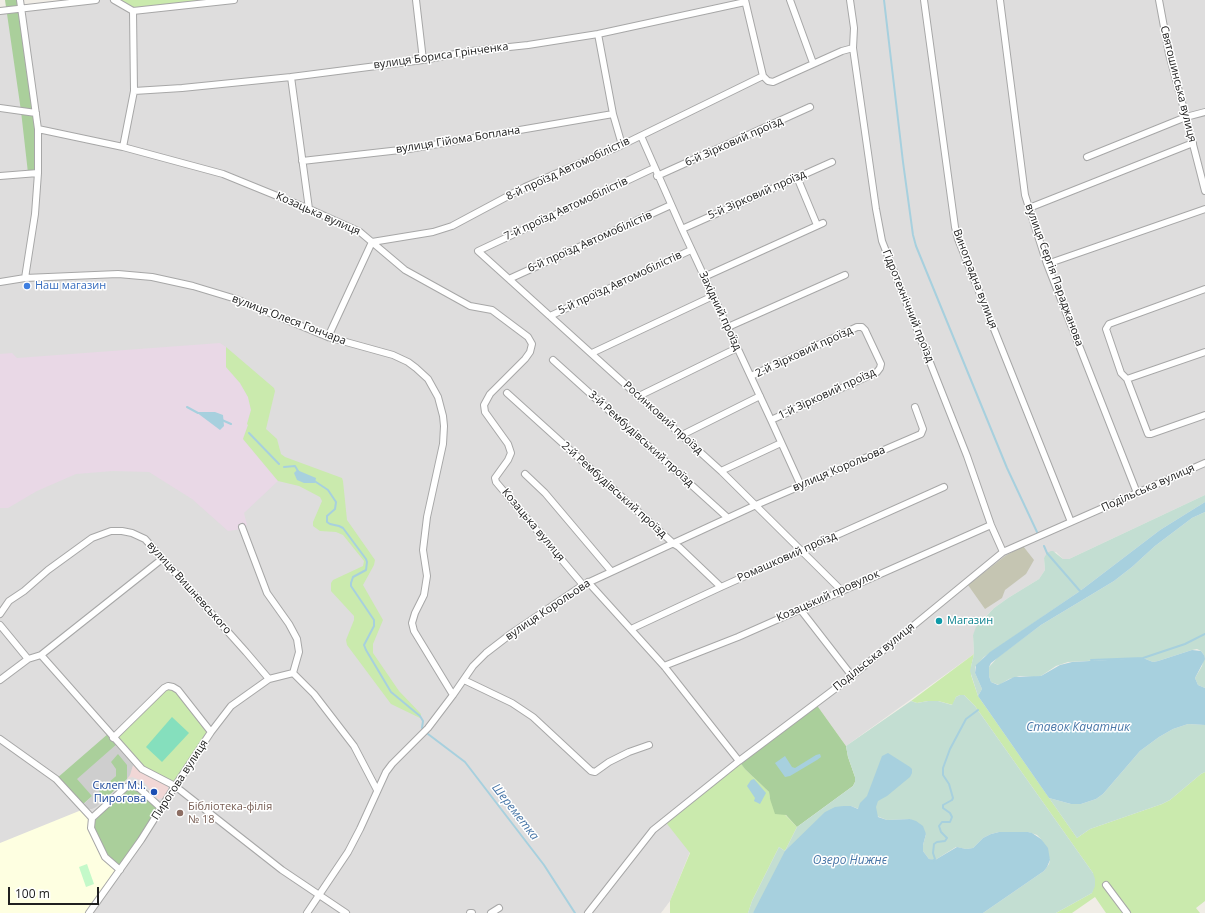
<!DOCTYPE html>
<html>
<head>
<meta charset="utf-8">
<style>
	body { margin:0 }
	#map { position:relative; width:1205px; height:913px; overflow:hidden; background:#f0ede6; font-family:"Open Sans",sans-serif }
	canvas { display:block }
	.scale { position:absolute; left:8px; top:887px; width:91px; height:18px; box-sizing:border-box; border:2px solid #202020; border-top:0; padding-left:5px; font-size:12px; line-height:14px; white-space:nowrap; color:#202020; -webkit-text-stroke:3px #fff; paint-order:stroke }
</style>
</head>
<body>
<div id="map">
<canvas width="1205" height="913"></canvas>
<div class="scale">100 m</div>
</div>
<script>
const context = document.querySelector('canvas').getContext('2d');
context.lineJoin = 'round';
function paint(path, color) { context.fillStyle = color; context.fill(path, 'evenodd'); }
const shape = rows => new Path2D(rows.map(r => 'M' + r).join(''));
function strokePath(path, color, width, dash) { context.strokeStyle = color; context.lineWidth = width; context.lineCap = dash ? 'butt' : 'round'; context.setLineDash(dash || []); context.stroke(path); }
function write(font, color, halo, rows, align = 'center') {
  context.font = font + ' "Open Sans",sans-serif'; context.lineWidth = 3; context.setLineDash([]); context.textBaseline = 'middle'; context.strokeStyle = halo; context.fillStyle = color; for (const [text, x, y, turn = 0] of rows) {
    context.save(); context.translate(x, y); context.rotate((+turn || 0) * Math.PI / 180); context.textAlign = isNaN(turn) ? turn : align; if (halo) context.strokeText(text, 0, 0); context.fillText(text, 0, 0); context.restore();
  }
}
const residential = shape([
	[96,0,1205,0,1205,495,1069,559,1063,559,1056,552,1044,558,1045,570,1039,579,1008,598,994,608,981,621,973,635,974,654,846,746,816,704,690,852,670,901,661,913,0,913,0,12]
]);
const commercial = shape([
	[133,765,140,772,166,783,168,787,169,792,164,798,158,799,143,781,132,777,127,779,130,775]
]);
const industrial = shape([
	[220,343,226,347,226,367,240,383,248,397,251,410,247,424,248,425,243,439,278,481,244,513,247,525,242,529,228,531,192,499,149,472,113,471,76,474,37,491,8,508,0,508,0,354,12,353,17,358]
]);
const education = shape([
	[84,809,120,870,89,913,0,913,0,843]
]);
const religious = shape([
	[115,745,133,765,130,775,127,779,127,765,116,769,116,776,99,791,104,800,96,807,92,809,87,809,83,805,92,796,76,779]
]);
const construction = shape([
	[1023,546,1034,560,1026,574,1005,590,1002,598,985,609,968,585,1005,556]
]);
const grass = shape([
	[114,0,228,0,133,11],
	[226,347,274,388,275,391,266,429,277,439,281,454,285,457,342,478,343,481,347,520,375,560,374,565,363,585,383,620,373,644,373,653,399,691,421,714,420,718,391,704,347,645,346,640,354,620,354,616,331,591,331,583,333,580,363,566,364,561,343,535,336,532,320,531,313,526,313,522,322,501,320,497,299,486,278,481,243,439,248,425,247,424,251,410,248,397,240,383,226,367],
	[974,654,971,667,971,675,978,696,1077,838,1090,829,1162,804,1170,800,1201,774,1205,772,1205,901,1196,908,1200,913,1106,913,1095,897,1072,913,1056,913,1092,893,1093,873,975,706,964,695,960,695,956,697,953,705,938,701,928,701,917,703,911,701],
	[171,686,211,732,175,786,142,769,113,738,164,688],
	[739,761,745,769,769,792,770,799,797,827,785,851,779,847,752,901,748,913,670,913,670,901,690,853,664,820]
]);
const forest = shape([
	[5,0,20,0,36,113,38,173,28,173,21,111],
	[816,704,846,746,848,757,855,777,855,782,853,786,797,827,786,815,775,814,770,799,769,792,745,769,739,761],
	[109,733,118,743,77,779,92,796,81,806,56,779],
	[118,754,127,765,127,779,104,800,99,791,116,776,116,769,111,762],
	[131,785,161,808,120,870,105,857,91,828,92,818]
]);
const wetland = shape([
	[1205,495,1205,502,1160,530,1080,591,984,657,975,667,975,673,982,689,978,696,970,671,974,654,973,635,976,627,994,608,1008,598,1039,579,1045,570,1044,558,1047,553,1051,551,1053,551,1063,559,1069,559],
	[1205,512,1205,688,1198,685,1195,678,1202,666,1204,655,1201,651,1197,649,1192,650,1158,661,1153,662,1143,658,1068,662,1056,666,1041,676,1034,677,1020,676,1009,679,999,685,991,682,989,676,989,667,998,657,1041,625,1114,581,1132,567,1155,546,1192,518],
	[960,695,964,695,975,706,1093,873,1095,879,1095,886,1092,893,1056,913,983,913,1044,871,1049,864,1050,860,1041,839,1037,835,1028,832,999,832,991,834,983,838,973,848,966,849,956,847,935,860,932,860,929,859,923,851,923,845,926,834,910,819,887,820,851,806,843,806,753,913,748,913,752,901,779,847,785,851,797,827,853,786,855,782,855,777,848,757,846,746,911,701,917,703,928,701,938,701,952,705,956,697],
	[1188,724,1205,725,1205,772,1201,774,1170,800,1162,804,1090,829,1077,838,1049,798,1071,804,1081,804,1096,799,1103,794,1140,751,1159,737,1173,729]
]);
const park = shape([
	[87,864,94,884,86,887,79,867]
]);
const pitch = shape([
	[172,717,189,733,162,762,146,747]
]);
const water = shape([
	[196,412,215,412,223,415,224,426,220,430],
	[297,470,316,478,315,483,304,483,297,480,294,473],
	[1205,502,1205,512,1192,518,1155,546,1132,567,1114,581,1041,625,991,663,989,667,989,676,991,682,998,685,1014,677,1041,676,1060,665,1072,662,1143,658,1153,662,1158,661,1192,650,1201,651,1204,655,1205,659,1195,678,1198,685,1205,688,1205,725,1188,724,1173,729,1159,737,1140,751,1103,794,1096,799,1081,804,1071,804,1049,798,978,696,982,689,975,673,976,665,990,652,1080,591,1160,530],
	[888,753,910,767,912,769,912,773,910,777,887,796,878,801,876,807,878,817,887,820,910,819,916,821,923,826,926,834,923,845,923,851,929,859,935,860,957,847,966,849,973,848,983,838,991,834,999,832,1028,832,1032,833,1041,839,1048,848,1050,860,1047,867,1044,871,983,913,753,913,785,851,825,812,835,807,843,806,851,806,858,809,860,803,867,796,882,756],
	[820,754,821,757,817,760,790,776,785,777,775,763,785,756,792,767,795,768,816,755],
	[754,779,766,793,760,804,754,801,755,798,747,786,751,780]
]);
const stream = shape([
	[884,0,903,162,913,235,916,246,1007,468,1037,532],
	[187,407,198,413],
	[222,420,231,424],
	[249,433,279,464],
	[284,467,295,466,298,471],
	[313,480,328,490,336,502,335,509,327,516,327,522,330,524,339,526,343,528,366,559,367,562,366,570,353,577,351,583,351,586,374,620,374,626,364,645,366,650,391,692,420,716,423,721,422,728],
	[1044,546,1047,553,1080,591],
	[1091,660,1143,658,1185,644,1205,634],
	[428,734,465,762,544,865,575,913],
	[932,862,935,859,933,853,934,844,937,842,945,841,947,838,941,832,939,826,942,822,950,822,952,817,950,813,943,808,943,805,952,800,953,798,949,784,943,775,943,768,950,749,966,719,978,710]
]);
const street = shape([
	[20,0,38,129,38,173,35,214,25,278],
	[114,0,133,11,134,91,123,147],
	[416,0,423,60],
	[745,0,763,76],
	[790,0,813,63],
	[850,0,854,28,853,48,876,209,882,241,967,456,991,525,1003,552],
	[924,0,955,227,958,239,1071,522],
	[1000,0,1025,195,1047,264,1137,493],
	[1159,0,1169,54,1186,117,1205,191],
	[0,11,96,0],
	[133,11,234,0],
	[598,34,613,114,622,145],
	[763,76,768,81,773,82,842,51,853,48],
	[291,77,309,209],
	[134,91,182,88,291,77,423,60,472,51,528,45,598,34,745,2],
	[0,108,36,113],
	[38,129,123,147,223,174,309,209,360,232,405,270,470,306,492,310,528,337,532,344,530,352,525,359,490,394,484,405,485,412,508,444,511,453,508,460,495,478,496,482,583,585],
	[641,136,682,229,771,420,801,486],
	[1087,157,1186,117,1205,112],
	[302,161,409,149,613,114],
	[654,168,478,251,721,471,841,590],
	[0,176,38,173],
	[657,176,810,107],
	[797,177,817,225],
	[1029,208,1193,143],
	[682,229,832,162],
	[1047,264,1205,209],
	[704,277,823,223],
	[509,279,671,205],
	[0,282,25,278,118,274,152,277,193,286,236,299,328,337,393,355,408,362,416,368,428,379,438,397,443,416,444,426,443,444,427,517,423,550,427,576,424,595,415,613,412,623,414,631,453,695],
	[1205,289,1109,324,1106,329,1121,373,1127,379,1148,434,1151,434,1205,415],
	[550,316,691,250],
	[728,327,845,275],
	[328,337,372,242,433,232,452,226,525,187,622,145,763,76],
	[592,353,713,296],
	[553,360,728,518],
	[751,376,857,327,862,327,865,330,881,364,880,368,877,372,771,420],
	[1127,379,1205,352],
	[507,393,674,544,679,547,721,587],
	[639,396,737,348],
	[682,435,760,396],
	[721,471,781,443],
	[525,474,545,493,611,571],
	[242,527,267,593,289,624,297,639,299,652,293,673,314,694,354,746,377,790],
	[588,582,664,666,739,761],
	[800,609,852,676],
	[0,614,9,601,24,591,48,570,92,538,111,531,122,531,132,533,145,539,246,652,269,679],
	[0,625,28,659,0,680],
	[631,629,721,587,944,487],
	[41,655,142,769,175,786,282,870,346,913],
	[28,659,41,655,162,559],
	[664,666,738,637,991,525],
	[464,680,512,703,533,717,591,771,595,772,609,762,629,752,649,745],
	[113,738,164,688,168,686,173,687,178,690,211,732],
	[0,739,56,779,92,818],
	[120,870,105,857,91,828,92,818,126,787,129,786,135,786,140,789,161,808],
	[1106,885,1127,913],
	[89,913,141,840,175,786,211,732,231,706,269,679,293,673],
	[307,913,348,852,360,829,386,772,392,764,428,728,453,695,473,666,486,653,512,633,583,585,756,505,921,434,923,429,915,407],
	[470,913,472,913],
	[491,913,499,908],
	[588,913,653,830,739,761,852,676,1003,552,1205,463]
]);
const markers = [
	[27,286,4,"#3f7fe0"],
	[939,621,4,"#0f9aa8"],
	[154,792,4,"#1a4fb4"],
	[180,813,4,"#8d6e63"]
];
const streetNames = [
	["вулиця Бориса Грінченка",441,56,-8],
	["Святошинська вулиця",1178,84,76],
	["вулиця Гійома Боплана",458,140,-9],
	["6-й Зірковий проїзд",734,142,-24],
	["8-й проїзд Автомобілістів",568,169,-25],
	["5-й Зірковий проїзд",757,195,-24],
	["7-й проїзд Автомобілістів",566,209,-25],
	["Козацька вулиця",318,214,24],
	["6-й проїзд Автомобілістів",590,242,-24],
	["вулиця Сергія Параджанова",1054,275,70],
	["Виноградна вулиця",975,279,69],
	["5-й проїзд Автомобілістів",620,283,-25],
	["Гідротехнічний проїзд",908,306,68],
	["Західний проїзд",720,311,65],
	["вулиця Олеся Гончара",289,320,21],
	["2-й Зірковий проїзд",804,352,-25],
	["1-й Зірковий проїзд",827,394,-25],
	["Росинковий проїзд",663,418,42],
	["3-й Рембудівський проїзд",641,439,42],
	["вулиця Корольова",839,469,-23],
	["Подільська вулиця",1148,488,-24],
	["2-й Рембудівський проїзд",614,490,42],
	["Козацька вулиця",533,525,50],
	["Ромашковий проїзд",787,557,-24],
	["вулиця Вишневського",189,588,48],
	["Козацький провулок",828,596,-24],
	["вулиця Корольова",548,610,-34],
	["Подільська вулиця",874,657,-39],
	["Пирогова вулиця",180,780,-57]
];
const shopNames = [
	["Наш магазин",35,286]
];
const cultureNames = [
	["Магазин",947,621]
];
const transitNames = [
	["Склеп М.І.",146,786],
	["Пирогова",146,799]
];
const educationNames = [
	["Бібліотека-філія",188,807],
	["№ 18",188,820]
];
const waterNames = [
	["Ставок Качатник",1078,728],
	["Шереметка",515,812,52],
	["Озеро Нижнє",850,861]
];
paint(residential, '#dedddd');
paint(commercial, '#f1d7d6');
paint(industrial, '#e9d8e6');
paint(education, '#feffe1');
paint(religious, '#cecece');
paint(construction, '#c5c5b2');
paint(grass, '#caeaad');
paint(forest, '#aacf9b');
paint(wetland, '#c3ded2');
paint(park, '#c4f9c9');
paint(pitch, '#85dfbd');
paint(water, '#a7d0de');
strokePath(stream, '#a7d0de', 2);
strokePath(street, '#a7a7a7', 8);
strokePath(street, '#fff', 6);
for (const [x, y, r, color] of markers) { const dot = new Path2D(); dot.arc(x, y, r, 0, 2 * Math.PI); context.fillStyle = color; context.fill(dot); strokePath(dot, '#fff', 1.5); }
write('11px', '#202020', '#fff', streetNames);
write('11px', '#366cbe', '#fff', shopNames, 'left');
write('11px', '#0d838f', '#fff', cultureNames, 'left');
write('11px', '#164399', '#fff', transitNames, 'right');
write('11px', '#785e54', '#fff', educationNames, 'left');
write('italic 12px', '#4977a8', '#fff', waterNames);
</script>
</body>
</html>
